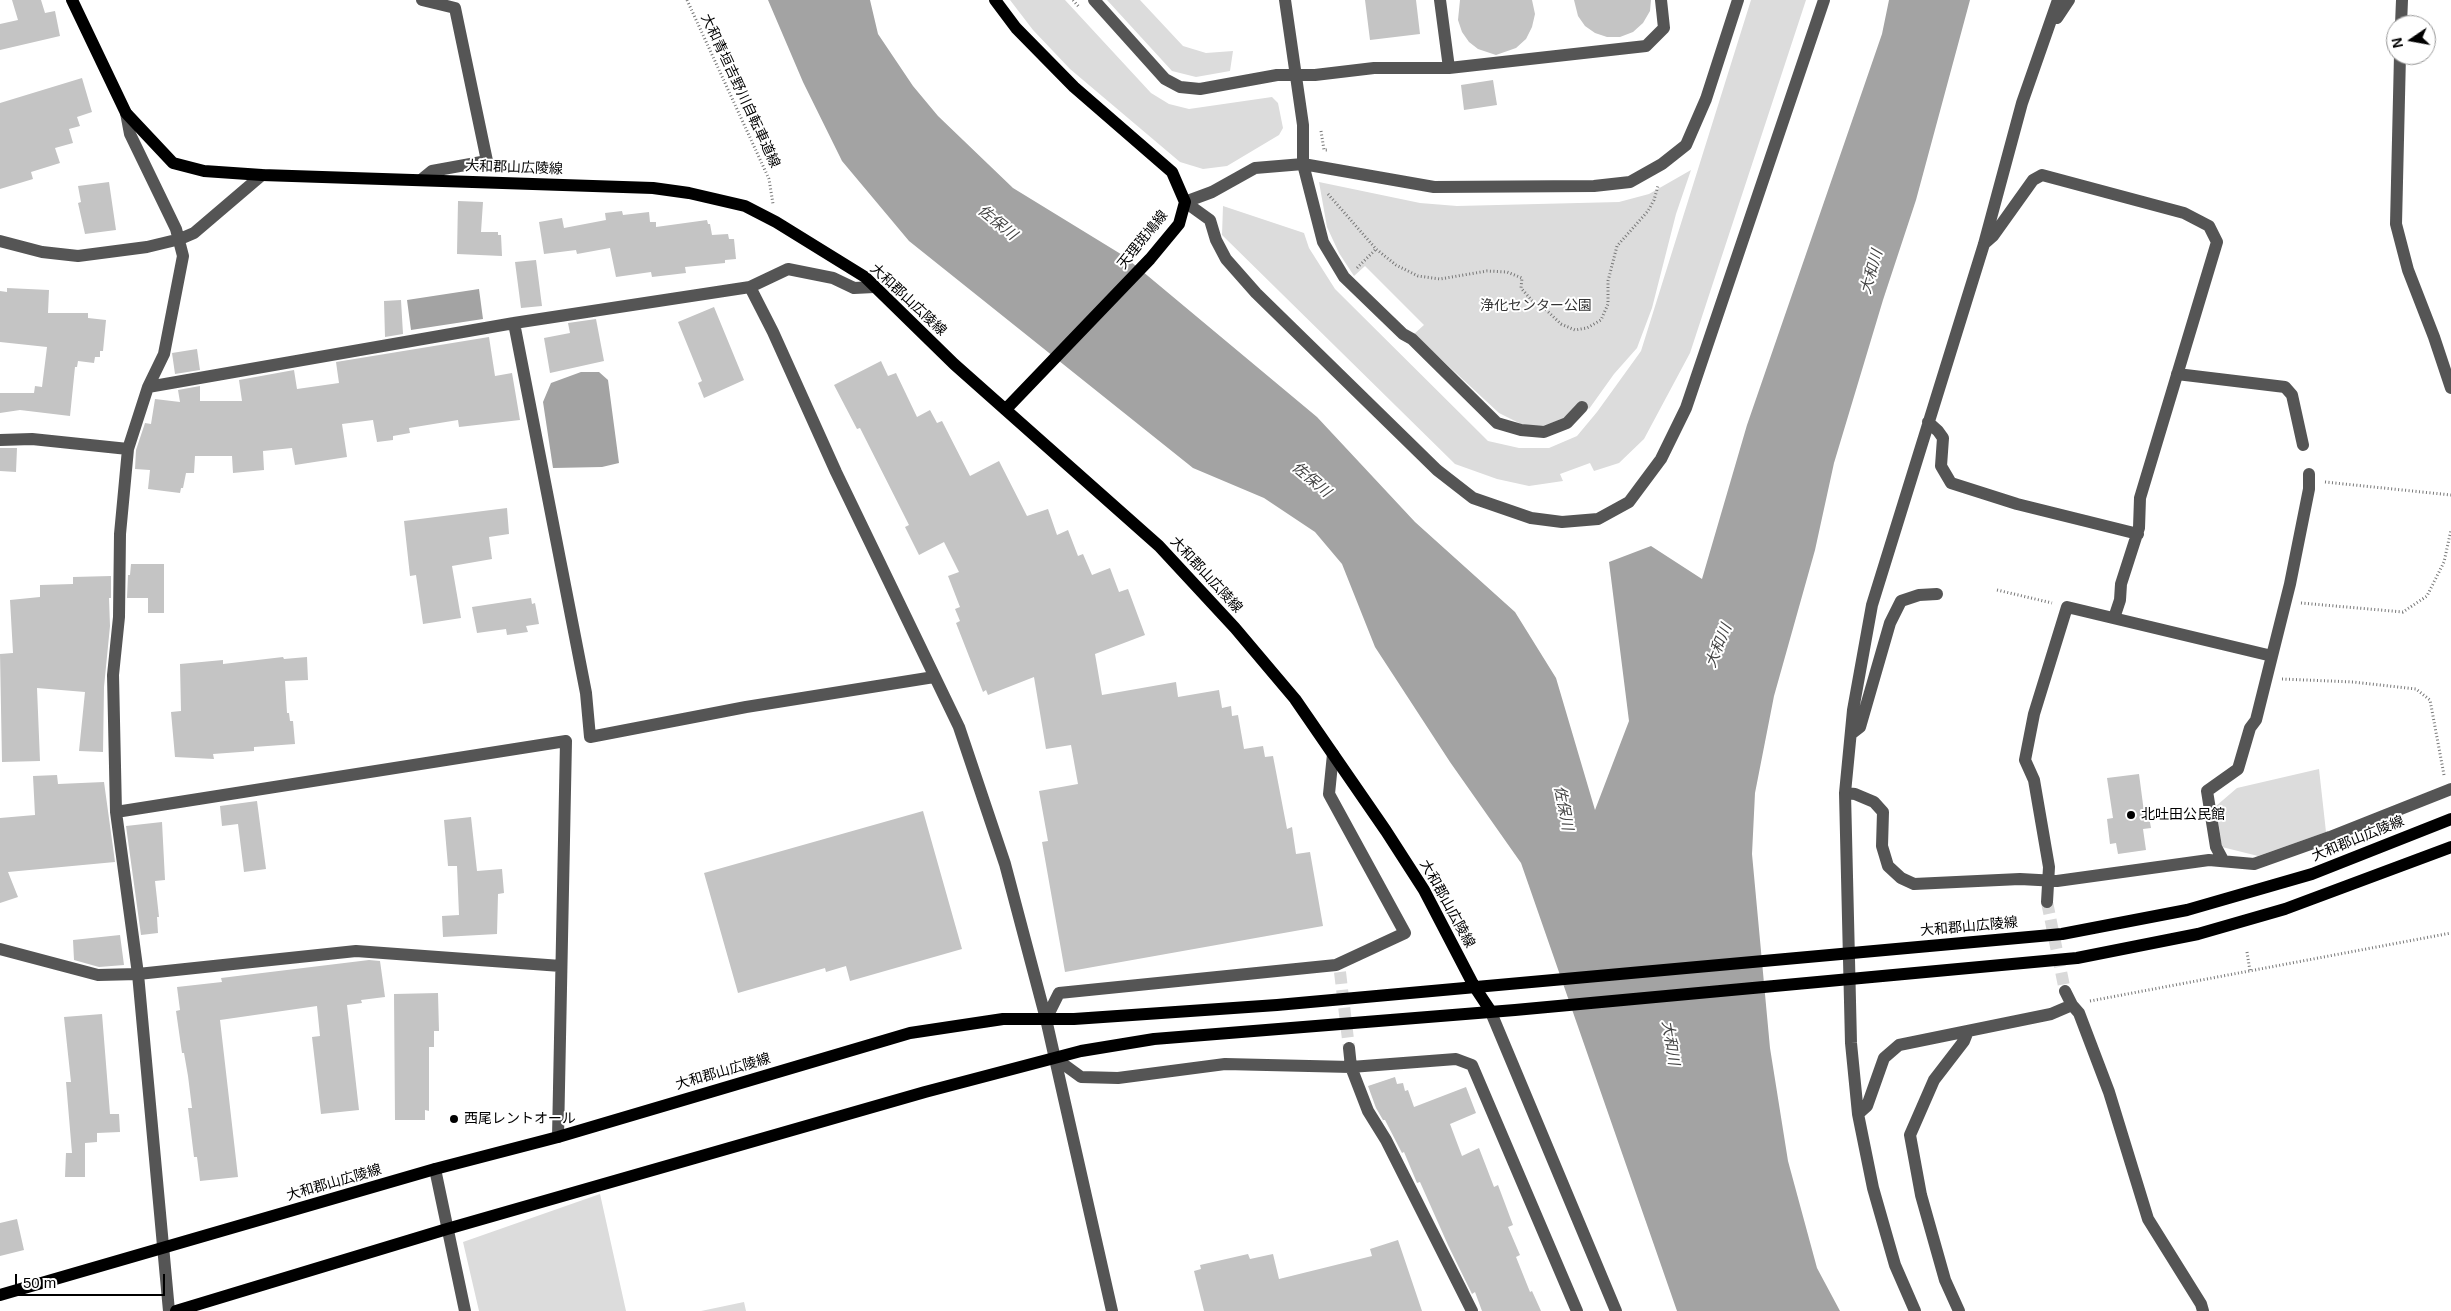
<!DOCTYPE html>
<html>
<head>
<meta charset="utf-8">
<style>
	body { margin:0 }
	#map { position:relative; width:2451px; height:1311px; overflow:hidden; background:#fff; font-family:Helvetica,sans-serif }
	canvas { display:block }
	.north { position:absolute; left:2386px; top:15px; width:50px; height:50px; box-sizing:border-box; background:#fff; border:1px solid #999; border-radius:50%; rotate:258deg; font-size:14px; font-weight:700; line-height:20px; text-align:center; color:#000 }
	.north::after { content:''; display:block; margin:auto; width:18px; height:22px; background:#000; clip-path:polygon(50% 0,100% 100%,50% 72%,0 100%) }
	.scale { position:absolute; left:15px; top:1274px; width:150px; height:22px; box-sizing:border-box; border:2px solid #000; border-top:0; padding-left:6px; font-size:15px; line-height:18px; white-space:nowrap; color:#000; -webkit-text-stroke:4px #fff; paint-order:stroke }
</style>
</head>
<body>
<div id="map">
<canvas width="2451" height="1311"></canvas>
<div class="north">N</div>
<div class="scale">50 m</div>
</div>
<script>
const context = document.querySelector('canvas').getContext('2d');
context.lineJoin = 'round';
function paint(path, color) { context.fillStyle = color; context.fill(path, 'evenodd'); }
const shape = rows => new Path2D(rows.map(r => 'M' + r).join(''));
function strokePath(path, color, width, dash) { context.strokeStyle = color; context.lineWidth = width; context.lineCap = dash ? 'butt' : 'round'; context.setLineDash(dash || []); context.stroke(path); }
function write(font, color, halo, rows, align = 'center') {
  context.font = font + ' Helvetica,"Noto Sans JP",sans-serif'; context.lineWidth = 4; context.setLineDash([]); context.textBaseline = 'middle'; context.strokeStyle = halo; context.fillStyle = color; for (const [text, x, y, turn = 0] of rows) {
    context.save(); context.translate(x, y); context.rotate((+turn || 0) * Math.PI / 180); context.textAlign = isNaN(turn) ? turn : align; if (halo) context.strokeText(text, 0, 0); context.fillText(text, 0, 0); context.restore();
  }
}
const green = shape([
	[1010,0,1065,0,1151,93,1169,104,1189,109,1272,97,1278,103,1283,128,1279,135,1227,166,1203,169,1180,162,1070,69,1033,30],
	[1107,0,1140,0,1183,46,1206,53,1233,51,1230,71,1196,77,1172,71],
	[1751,0,1806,0,1690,353,1644,439,1619,463,1594,471,1590,463,1560,474,1563,481,1529,486,1497,479,1455,464,1222,235,1223,206,1304,233,1309,248,1335,289,1488,441,1519,448,1549,448,1577,436,1597,412,1641,351],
	[1691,170,1676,214,1652,308,1637,348,1614,374,1589,409,1582,402,1563,419,1539,427,1521,424,1499,413,1414,334,1424,325,1365,266,1354,276,1339,253,1327,227,1319,182,1420,203,1457,206,1619,202,1649,194],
	[2319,769,2326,832,2258,856,2222,847,2216,806,2237,788],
	[600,1194,626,1311,479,1311,463,1242],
	[744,1302,746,1311,701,1311]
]);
const water = shape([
	[768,0,870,0,878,34,913,86,938,116,1013,188,1124,256,1317,417,1415,522,1515,612,1556,678,1595,810,1629,721,1609,562,1651,546,1702,579,1747,425,1882,34,1889,0,1970,0,1916,200,1883,300,1834,463,1815,550,1774,696,1755,793,1752,854,1770,1048,1788,1161,1817,1268,1840,1311,1677,1311,1521,863,1450,762,1375,647,1342,564,1315,532,1264,498,1193,468,909,241,842,161,803,82],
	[479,289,483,319,411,330,407,300],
	[581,372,599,372,608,380,619,463,602,467,553,468,543,402,551,383]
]);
const building = shape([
	[12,0,41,0,45,13,55,11,60,36,0,50,0,24,18,20],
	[1365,0,1416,0,1420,34,1370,40],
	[1460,0,1532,0,1535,14,1532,27,1526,39,1516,48,1496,55,1478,49,1469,42,1462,32,1458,20],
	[1574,0,1651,0,1650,11,1643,23,1633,32,1620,37,1607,37,1595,33,1585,26,1578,16],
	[82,78,92,112,77,117,80,126,69,129,73,143,55,148,60,163,31,172,33,179,0,189,0,103],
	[1493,80,1497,105,1464,110,1461,85],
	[109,182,116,230,85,234,78,203,81,202,78,186],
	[458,201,483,202,481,232,498,232,498,235,501,235,502,256,457,254],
	[622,211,623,215,649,212,650,222,656,222,656,227,707,220,708,224,710,224,712,235,728,234,729,239,734,239,736,259,725,260,725,263,685,267,686,273,652,277,651,272,616,277,610,248,577,254,576,250,544,254,539,222,562,218,564,228,606,220,605,213],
	[536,260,542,306,521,308,515,262],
	[7,288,49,290,48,313,88,313,88,318,106,320,103,351,100,351,100,357,95,357,94,363,78,361,77,367,75,367,70,416,20,410,0,413,0,393,34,393,35,386,42,387,47,347,0,342,0,291,7,292],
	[401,300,403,334,385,337,384,301],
	[714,307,744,380,704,398,698,383,702,381,678,322],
	[596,319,604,361,550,373,544,338,570,333,568,323],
	[489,337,495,376,512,373,520,420,459,427,458,420,409,428,410,433,393,436,393,440,377,442,373,420,342,424,347,457,295,465,292,448,263,451,264,470,233,473,232,456,195,456,194,473,186,473,183,488,181,488,180,493,148,489,150,470,135,469,136,450,145,423,151,424,155,399,180,402,178,390,200,386,200,401,242,401,239,380,294,370,297,389,339,383,336,362],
	[197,349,200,370,175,374,172,353],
	[881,361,888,376,896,373,917,417,930,410,937,423,942,421,970,476,999,461,1027,516,1048,509,1057,535,1068,530,1078,556,1083,554,1092,575,1110,568,1119,592,1128,589,1145,635,1095,654,1102,695,1176,682,1178,697,1219,690,1222,708,1231,706,1232,716,1238,715,1244,749,1263,746,1265,757,1273,756,1287,829,1292,827,1296,854,1310,852,1323,926,1065,972,1042,842,1048,841,1039,791,1078,784,1071,745,1046,749,1034,677,988,695,986,690,983,692,956,623,960,621,955,609,960,607,948,576,959,572,944,542,919,555,905,527,909,525,860,428,857,429,834,385],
	[0,448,17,448,16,472,0,471],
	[507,508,509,534,489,537,492,559,452,566,461,618,423,624,416,575,410,576,404,521],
	[131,564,164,564,164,613,148,613,148,598,127,598,128,575,130,575],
	[111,576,111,598,109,598,110,626,104,687,103,752,79,751,85,692,37,688,40,761,2,762,0,654,13,653,10,600,40,597,40,585,73,584,73,577],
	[531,598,532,604,535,603,539,624,526,626,528,632,507,635,506,629,477,633,472,607],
	[283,657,284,659,307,657,308,680,285,681,287,713,289,713,290,721,293,721,295,744,254,747,254,751,213,754,214,759,175,757,171,712,181,711,180,664,223,660,223,664],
	[2139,774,2144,812,2148,811,2151,828,2143,829,2146,850,2118,854,2116,843,2110,844,2107,819,2113,818,2107,778],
	[57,775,58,784,104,782,115,862,8,872,18,897,0,903,0,818,35,815,33,776],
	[257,801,266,869,244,872,238,824,222,826,220,806],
	[923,811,962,949,850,981,846,966,826,972,825,968,738,993,704,873],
	[471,817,477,871,502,869,504,893,498,894,497,934,443,937,442,916,459,915,457,866,448,866,444,820],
	[162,822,165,880,155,881,159,917,157,917,158,933,141,935,126,826],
	[120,935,124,965,99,967,74,960,73,940],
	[369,960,380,961,385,997,361,1000,362,1003,347,1005,359,1110,321,1114,312,1037,320,1036,317,1006,220,1020,238,1177,200,1181,197,1157,194,1157,188,1108,192,1108,188,1076,184,1053,182,1053,176,1011,180,1010,177,987,222,982,221,978],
	[438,993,439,1031,434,1031,434,1047,429,1047,429,1111,425,1110,425,1120,395,1120,394,994],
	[102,1014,110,1114,119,1114,120,1132,97,1133,97,1142,85,1143,85,1177,65,1177,66,1153,72,1153,66,1082,71,1082,64,1017],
	[1395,1077,1397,1084,1403,1083,1405,1091,1408,1090,1414,1107,1466,1087,1476,1113,1450,1124,1462,1156,1479,1148,1494,1187,1498,1185,1513,1225,1508,1227,1520,1255,1516,1257,1530,1292,1532,1291,1541,1311,1482,1311,1475,1292,1472,1294,1448,1245,1420,1182,1417,1183,1404,1152,1402,1153,1385,1120,1383,1120,1376,1108,1368,1086],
	[17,1219,24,1250,0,1256,0,1223],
	[1398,1240,1422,1311,1204,1311,1194,1271,1201,1269,1200,1265,1248,1254,1250,1259,1273,1254,1279,1279,1372,1256,1370,1249]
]);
const minorTunnel = shape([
	[2047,902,2065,991],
	[1340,972,1349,1048]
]);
const path = shape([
	[687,0,769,179,773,204],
	[1073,0,1079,7],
	[1321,131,1324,150,1327,150],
	[1328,194,1376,249,1396,265,1418,276,1440,279,1487,271,1507,272,1522,278,1521,288,1534,303,1541,305,1561,324,1575,330,1587,328,1601,320,1608,304,1608,281,1617,246,1648,211,1654,200,1658,186],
	[1357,268,1376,249],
	[2325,482,2451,495],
	[1997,590,2052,603],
	[2301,603,2403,612,2427,596,2444,562,2451,530],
	[2282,679,2353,682,2416,689,2430,700,2444,775],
	[2247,952,2250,971],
	[2090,1001,2451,933]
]);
const minor = shape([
	[1094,0,1165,79,1180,87,1200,89,1277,75,1315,75,1374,68,1449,68,1646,46,1664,28,1661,0],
	[1285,0,1303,125,1303,164,1323,242,1344,277,1403,334,1412,339,1497,423,1521,430,1544,432,1567,423,1582,407],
	[1440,0,1449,68],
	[2057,18,2069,0],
	[2401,25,2402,0],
	[2400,55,2396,224,2408,270,2434,337,2451,388],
	[126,113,130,134,176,229,183,256,164,354,148,387,128,449,120,534,119,617,113,675,116,812,138,974,169,1311],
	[421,180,432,171,487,161,455,8,422,0],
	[1185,202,1210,220,1216,240,1226,259,1256,293,1437,470,1473,498,1531,518,1562,522,1598,519,1629,502,1661,459,1686,408,1824,0],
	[1185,202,1212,192,1255,168,1303,164,1434,187,1594,186,1630,182,1662,164,1686,145,1706,99,1738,0],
	[0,241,42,252,78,256,147,247,180,239,194,233,262,175],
	[1985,243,1993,236,2033,180,2042,175,2184,213,2209,226,2217,242,2140,498,2139,528,2121,584,2120,600,2114,618],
	[750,287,773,332,836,472,959,727,1005,864,1046,1019,1112,1311],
	[514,323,586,693,590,737,746,707,934,677],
	[2177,374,2285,387,2292,395,2303,445],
	[148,387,514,323,750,287,788,269,833,278,854,288,874,287],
	[1928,422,1938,431,1943,438,1941,466,1951,483,2017,504,2138,534],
	[0,440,32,439,128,449],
	[1851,734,1860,727,1890,623,1901,601,1919,595,1937,594],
	[1845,793,1855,794,1874,802,1883,812,1882,846,1888,866,1901,878,1914,884,2020,879,2057,881,2209,860,2254,864,2330,837,2451,789],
	[116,812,566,741,558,1137],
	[2223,860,2216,847,2207,791,2238,769,2250,728,2256,720,2290,584,2309,489,2309,474],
	[2047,902,2049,867,2034,780,2025,760,2034,714,2067,607,2272,656],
	[0,949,98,975,138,974,356,951,561,966],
	[2065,991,2072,1005,2079,1013,2109,1092,2148,1219,2201,1304,2203,1311],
	[1490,1010,1616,1311],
	[1046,1019,1059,993,1336,965,1405,933,1329,794,1333,754],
	[1349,1048,1351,1067,1368,1111,1386,1140,1472,1311],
	[1055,1058,1081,1077,1118,1078,1225,1064,1351,1067,1456,1059,1472,1065,1577,1311],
	[1858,1114,1867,1106,1884,1058,1899,1045,2051,1014,2072,1005],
	[435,1169,465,1311],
	[1915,1311,1895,1265,1873,1188,1858,1114,1851,1043,1845,793,1853,710,1872,605,1984,244,2022,103,2058,0],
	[1959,1311,1945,1280,1921,1195,1910,1135,1934,1080,1964,1041,1968,1031]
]);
const major = shape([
	[72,0,126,113,173,163,204,171,262,175,653,188,689,193,745,206,776,222,865,277,954,364,1159,546,1235,628,1295,699,1386,831,1424,890,1474,986,1490,1010],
	[995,0,1016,28,1074,87,1172,172,1185,202,1179,224,1150,259,1006,409],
	[0,1295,435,1169,558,1137,910,1033,1003,1019,1074,1019,1277,1005,2062,934,2187,910,2312,874,2451,819],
	[176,1311,447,1229,925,1092,1081,1051,1154,1039,1515,1010,2077,958,2198,934,2285,909,2451,847]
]);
const markers = [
	[2131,815,5,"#000"],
	[454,1119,5,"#000"]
];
const streetNames = [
	["大和青垣吉野川自転車道線",740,91,65],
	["大和郡山広陵線",514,168,2],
	["天理斑鳩線",1143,240,-51],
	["大和郡山広陵線",908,300,43],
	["大和郡山広陵線",1206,575,47],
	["大和郡山広陵線",2358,839,-22],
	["大和郡山広陵線",1447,904,61],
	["大和郡山広陵線",1969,927,-5],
	["大和郡山広陵線",723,1072,-16],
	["大和郡山広陵線",334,1183,-16]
];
const parkNames = [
	["浄化センター公園",1536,306]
];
const poiNames = [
	["北吐田公民館",2141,815],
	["西尾レントオール",464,1119]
];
const waterNames = [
	["佐保川",997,223,39],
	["大和川",1872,272,-74],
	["佐保川",1311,480,40],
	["大和川",1719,646,-68],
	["佐保川",1563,808,79],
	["大和川",1670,1043,81]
];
paint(green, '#dcdcdc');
paint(water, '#a3a3a3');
paint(building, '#c4c4c4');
strokePath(minorTunnel, '#d9d9d9', 12, [12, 6]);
strokePath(path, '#777', 3, [1, 2.5]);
strokePath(minor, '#555', 12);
strokePath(major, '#000', 12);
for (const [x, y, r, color] of markers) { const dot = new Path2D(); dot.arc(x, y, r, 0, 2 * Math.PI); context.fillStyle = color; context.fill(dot); strokePath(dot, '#fff', 2); }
write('14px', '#000', '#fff', streetNames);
write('14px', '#333', '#fff', parkNames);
write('14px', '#000', '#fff', poiNames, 'left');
write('italic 15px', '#444', '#fff', waterNames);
</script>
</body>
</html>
